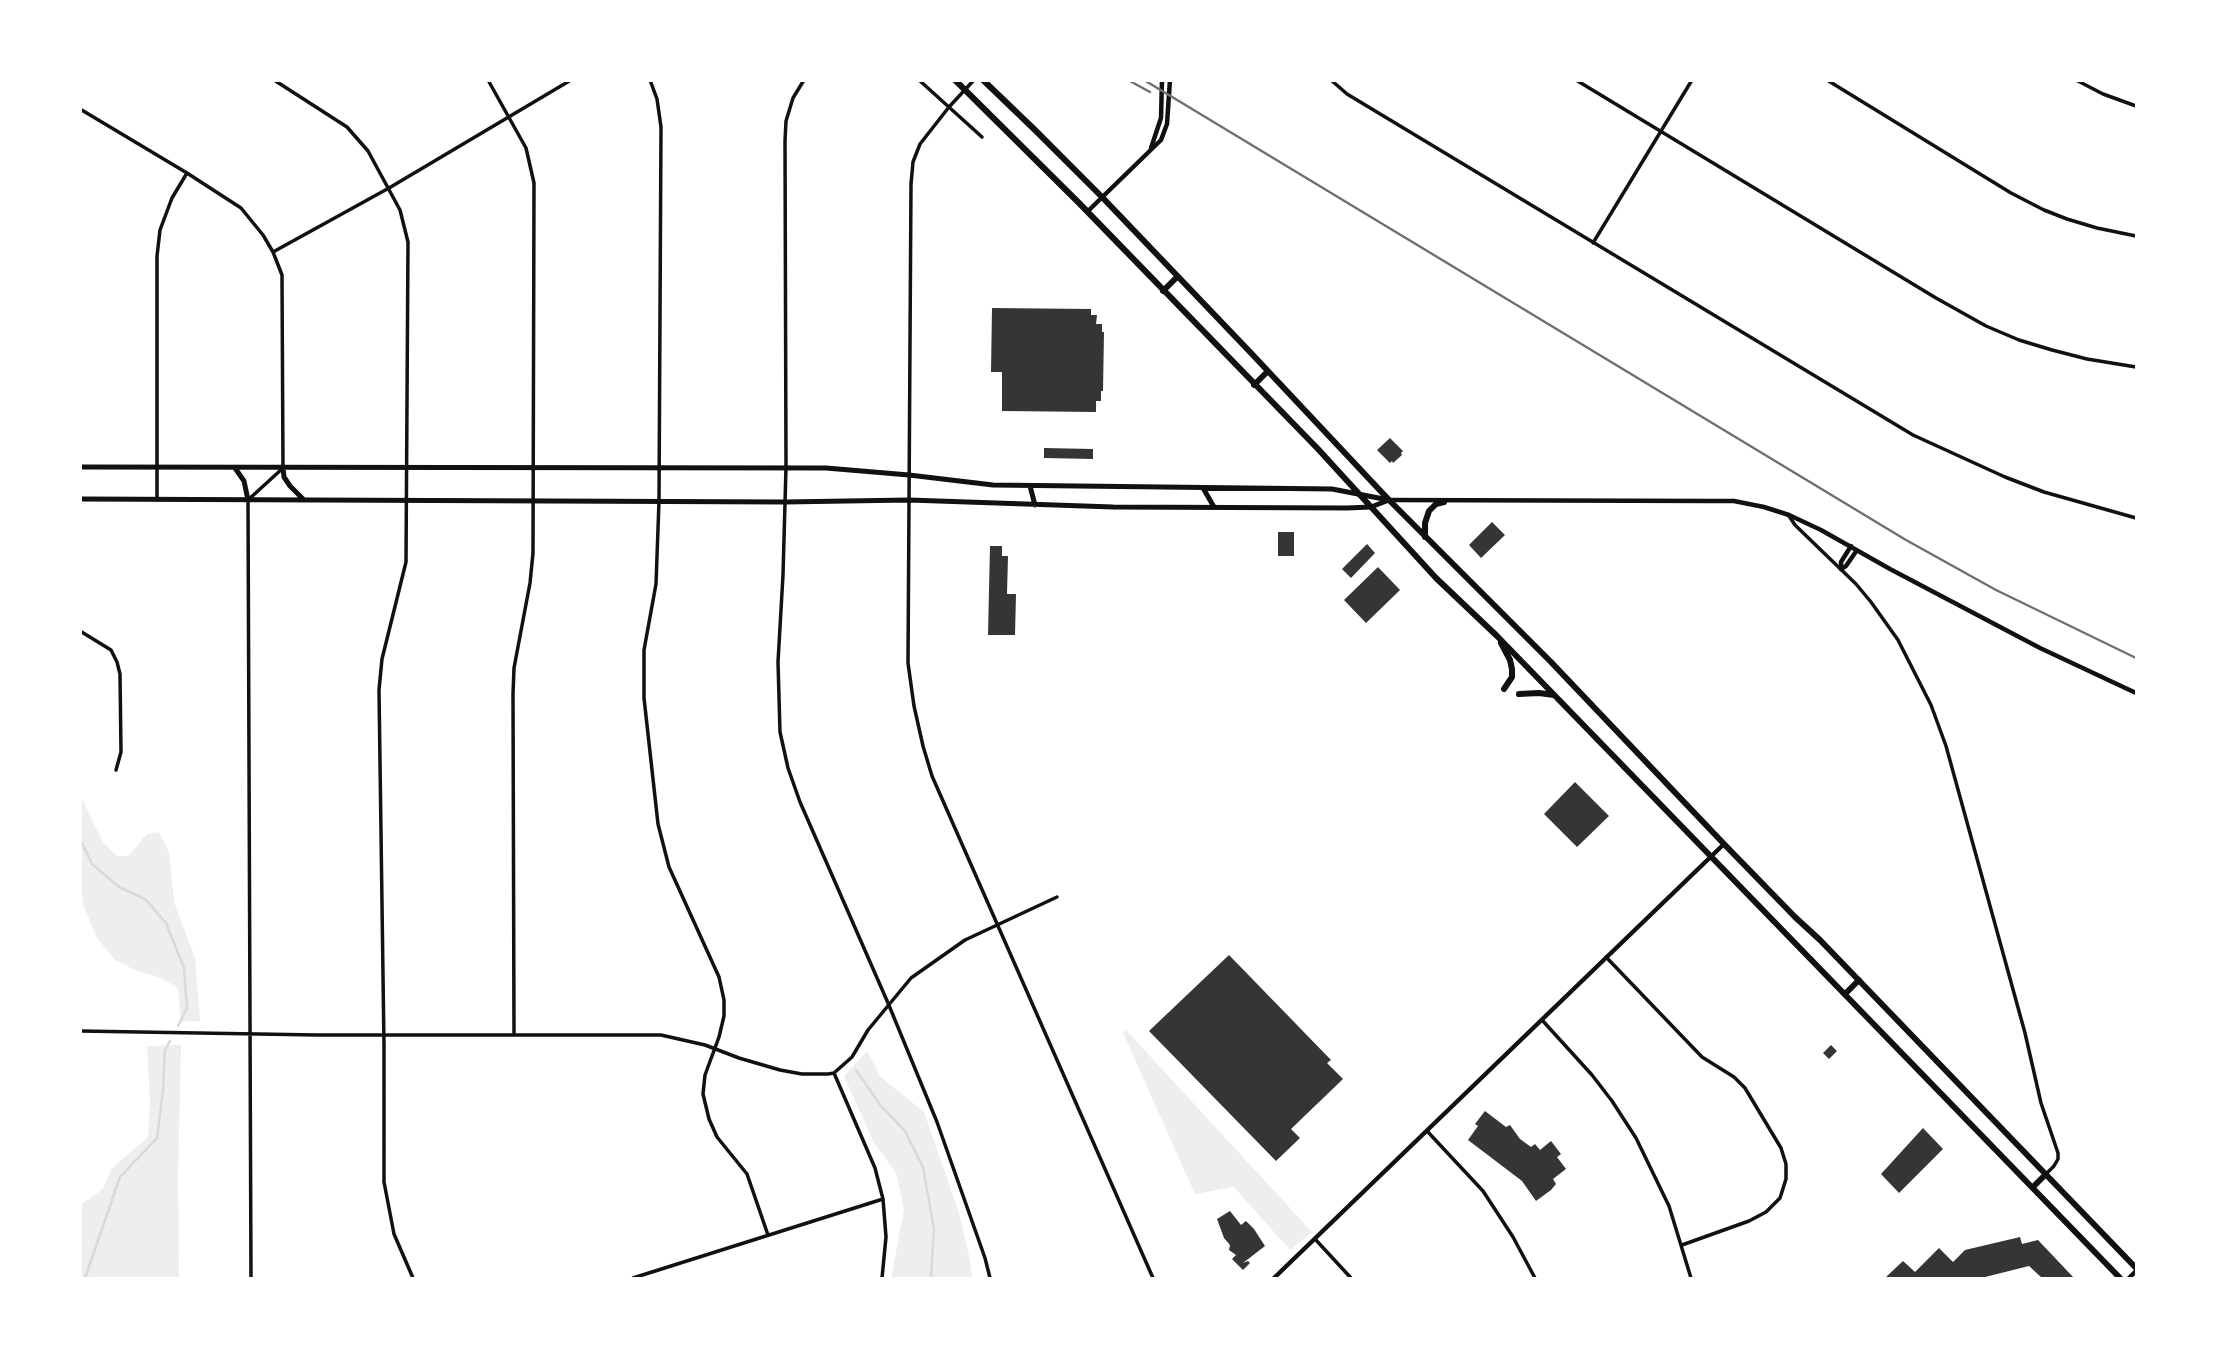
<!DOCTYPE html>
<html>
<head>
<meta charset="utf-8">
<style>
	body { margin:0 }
	#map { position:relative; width:2217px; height:1359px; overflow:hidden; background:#fff; font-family:"Fira Sans",sans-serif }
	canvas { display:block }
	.frame { position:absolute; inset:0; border:82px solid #fff; pointer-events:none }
</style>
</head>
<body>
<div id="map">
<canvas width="2217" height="1359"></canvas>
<div class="frame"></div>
</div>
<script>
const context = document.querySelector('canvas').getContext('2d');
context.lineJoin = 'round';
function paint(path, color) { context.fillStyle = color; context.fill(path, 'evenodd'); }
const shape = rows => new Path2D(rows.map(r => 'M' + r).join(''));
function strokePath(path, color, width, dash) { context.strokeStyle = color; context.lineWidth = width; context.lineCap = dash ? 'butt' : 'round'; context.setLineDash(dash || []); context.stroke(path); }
const green = shape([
	[80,795,103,842,117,856,128,856,147,834,159,832,169,852,174,902,195,958,200,1021,181,1022,178,988,161,978,135,970,115,960,97,938,84,907,81,895],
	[1126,1030,1312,1232,1290,1250,1234,1187,1195,1194,1123,1033],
	[181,1045,178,1178,179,1278,81,1278,81,1204,99,1192,104,1187,111,1169,148,1137,150,1103,147,1046],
	[867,1051,881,1077,924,1112,959,1213,970,1260,972,1278,891,1278,904,1210,896,1173,874,1143,844,1076]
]);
const stream = shape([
	[80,839,92,864,119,887,145,899,166,923,184,968,187,1008,178,1026],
	[856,1070,881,1106,905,1131,923,1167,934,1229,931,1278],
	[85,1278,120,1177,157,1138,163,1091,165,1050,170,1041]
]);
const building = shape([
	[992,308,1091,309,1091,315,1097,315,1096,324,1102,324,1102,332,1104,332,1103,391,1101,391,1101,401,1096,401,1096,412,1002,411,1002,372,991,372],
	[1390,438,1403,451,1401,453,1402,455,1393,463,1392,461,1390,463,1377,450],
	[1044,448,1093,449,1093,459,1044,458],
	[1492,522,1505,535,1481,558,1469,545],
	[1278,532,1294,532,1294,556,1278,556],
	[1367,544,1375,553,1351,578,1342,569],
	[990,546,1002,546,1002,556,1008,556,1007,594,1016,594,1015,635,988,635],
	[1378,567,1400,590,1366,623,1344,600],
	[1575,782,1609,816,1577,847,1544,814],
	[1229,955,1331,1060,1327,1063,1343,1079,1291,1129,1300,1138,1276,1161,1149,1031],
	[1831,1045,1837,1051,1829,1059,1823,1053],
	[1485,1111,1506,1127,1510,1125,1520,1139,1531,1147,1535,1144,1540,1150,1551,1141,1561,1154,1557,1157,1566,1169,1553,1179,1556,1184,1551,1190,1536,1201,1522,1181,1468,1140,1478,1126,1475,1124],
	[1923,1128,1943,1149,1899,1193,1881,1174],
	[1230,1211,1241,1225,1246,1221,1254,1229,1265,1246,1243,1263,1248,1261,1250,1263,1243,1270,1232,1259,1236,1255,1229,1250,1230,1245,1224,1238,1217,1219],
	[2020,1237,2022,1244,2038,1240,2074,1278,2042,1278,2029,1266,1981,1278,1885,1278,1903,1261,1915,1272,1939,1248,1953,1262,1965,1250]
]);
const minor = shape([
	[274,80,347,127,368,151,400,210,408,242,406,562,382,659,379,690,384,1046,384,1182,394,1234,413,1278],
	[488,80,526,148,534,183,533,553,530,583,514,668,513,694,514,1035],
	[650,80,657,99,661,127,659,501,656,584,644,650,644,698,658,824,669,867,719,977,724,1000,724,1016,719,1037,705,1075,703,1094,709,1119,717,1137,747,1174,768,1235],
	[804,80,793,98,786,121,785,141,786,467,783,575,778,662,780,732,788,768,800,802,888,1003,937,1122,985,1258,990,1278],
	[919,80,982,137],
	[974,80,949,107,920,144,913,162,911,184,908,663,914,706,923,746,932,776,1153,1278],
	[1331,80,1347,94,1913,435,2005,477,2044,492,2136,518],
	[1576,80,1936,298,1986,326,2019,340,2052,350,2087,359,2136,367],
	[1827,80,2011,193,2044,210,2067,219,2097,228,2136,236],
	[2076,80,2103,94,2136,106],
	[80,109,187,173,241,208,263,235,273,252,282,275,283,468,248,500,251,1278],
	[1593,243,1692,80],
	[273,252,389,188,571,80],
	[157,500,157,256,160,230,172,198,187,173],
	[1789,516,1795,525,1856,584,1871,602,1898,640,1931,705,1946,746,2025,1033,2041,1103,2058,1153,2058,1159,2054,1166,2046,1174],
	[80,631,111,650,117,662,120,674,121,752,116,770],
	[1606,957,1702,1057,1734,1077,1745,1088,1781,1148,1786,1164,1786,1179,1780,1198,1766,1212,1749,1221,1682,1245],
	[1542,1020,1592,1075,1612,1101,1636,1138,1669,1206,1691,1278],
	[80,1031,317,1035,661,1035,705,1045,739,1058,780,1070,802,1074,828,1074,834,1073,852,1057,868,1030,911,978,965,940,1057,897],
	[834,1073,875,1168,883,1199,886,1237,882,1278],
	[1427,1131,1483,1191,1513,1237,1535,1278],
	[1315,1239,1351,1278],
	[633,1278,883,1199]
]);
const tertiary = shape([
	[1151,148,1161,118,1162,80],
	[1088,211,1161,140,1167,124,1170,80],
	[1389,500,1711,501,1734,501,1764,507,1789,515,1821,530,1890,569,2040,648,2136,693],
	[1841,569,1846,566,1857,550],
	[1841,569,1841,562,1851,546],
	[1274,1278,1724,844],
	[2129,1278,2136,1271]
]);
const secondary = shape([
	[80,467,826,468,909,475,993,485,1332,489,1389,500],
	[235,468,244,481,248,500],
	[283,468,284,477,290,486,303,499],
	[1030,486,1035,505],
	[1203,488,1214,507],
	[80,499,785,502,909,500,1113,507,1347,508,1371,507,1389,500]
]);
const primary = shape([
	[955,80,1079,203,1318,449,1436,578,1497,636,2120,1278],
	[983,80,1035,130,1102,197,1251,353,1389,500,1551,662,1724,844,1795,917,1820,940,2136,1268],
	[1163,291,1177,277],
	[1254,385,1268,371],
	[1425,537,1425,523,1429,511,1436,504,1444,502],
	[1501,643,1510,660,1512,669,1512,677,1504,689],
	[1519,694,1539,693,1554,695],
	[1845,994,1859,980],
	[2033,1187,2046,1174]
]);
const rail = shape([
	[1128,80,1150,92],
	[1144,80,1906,540,1996,590,2136,658]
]);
paint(green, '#eee');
strokePath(stream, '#d9d9d9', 2.5);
paint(building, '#353535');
strokePath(minor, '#111', 3.5);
strokePath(tertiary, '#111', 4.5);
strokePath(secondary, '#111', 5);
strokePath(primary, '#111', 6);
strokePath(rail, '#707070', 2.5);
</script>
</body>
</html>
